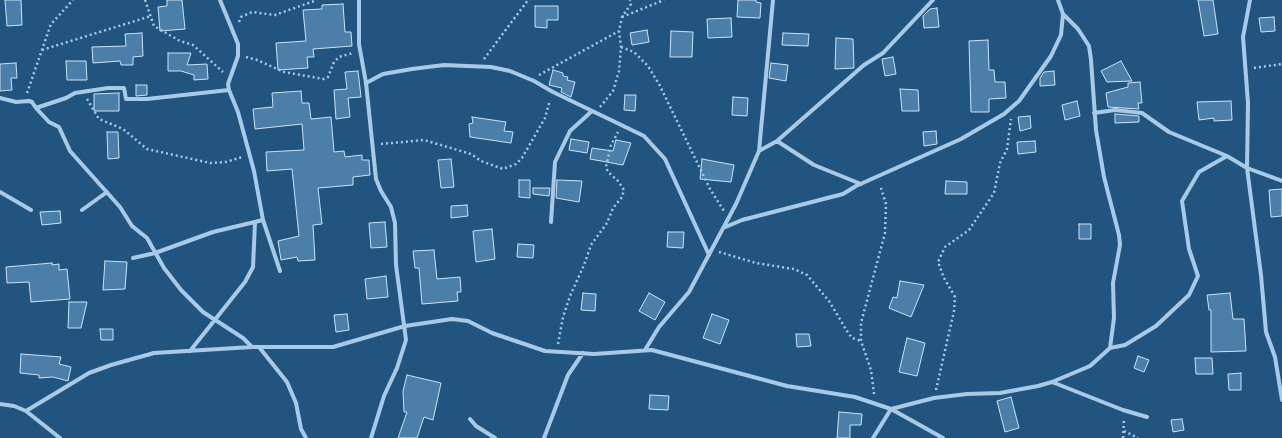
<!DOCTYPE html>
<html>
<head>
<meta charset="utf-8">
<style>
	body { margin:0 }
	canvas { display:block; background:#225480 }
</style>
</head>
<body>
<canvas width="1282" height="438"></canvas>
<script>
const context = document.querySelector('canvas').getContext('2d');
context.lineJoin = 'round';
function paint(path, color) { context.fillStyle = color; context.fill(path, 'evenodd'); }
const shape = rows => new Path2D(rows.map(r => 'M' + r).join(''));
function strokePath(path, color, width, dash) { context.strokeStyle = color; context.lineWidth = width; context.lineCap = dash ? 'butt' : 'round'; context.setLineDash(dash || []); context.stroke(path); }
const building = shape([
	[5,0,21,0,22,25,7,26,5,0],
	[167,0,182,0,185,29,160,31,158,7,167,6,167,0],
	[738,0,756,0,756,2,761,3,760,18,737,17,738,0],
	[1198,0,1213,0,1218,34,1204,36,1198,0],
	[343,4,345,32,351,32,352,46,313,49,314,57,307,57,308,68,278,70,276,43,306,41,303,10,322,9,322,5,343,4],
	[535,6,558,6,558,20,547,20,547,28,535,27,535,6],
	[937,8,939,27,924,28,923,16,930,9,937,8],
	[1274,17,1275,31,1261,32,1259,18,1274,17],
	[731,18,732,37,708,38,707,19,731,18],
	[647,30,649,42,632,45,630,33,647,30],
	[671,31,693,32,692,57,670,57,671,31],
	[142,33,143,56,133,57,133,65,121,65,120,61,93,63,92,47,126,46,125,34,142,33],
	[783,33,809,34,808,46,782,45,783,33],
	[836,38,853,39,854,68,835,69,836,38],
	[988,40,989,70,994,70,995,82,1005,82,1006,98,989,99,989,112,971,112,969,41,988,40],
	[168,53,191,53,187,65,207,64,208,79,194,80,194,75,181,71,168,71,168,53],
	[893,57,896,74,885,76,882,59,893,57],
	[66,61,86,61,87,80,67,80,66,61],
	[1121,61,1132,81,1107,82,1101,71,1121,61],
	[16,63,17,78,11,78,12,90,0,91,0,64,16,63],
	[771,63,788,65,786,81,769,78,771,63],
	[553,70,563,73,563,76,568,77,567,80,575,82,571,97,561,92,562,88,549,85,553,70],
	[358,71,361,97,348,98,350,117,336,119,334,90,347,89,345,72,358,71],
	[1054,71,1055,85,1040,86,1040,78,1044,72,1054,71],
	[1140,82,1142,103,1138,103,1139,109,1108,107,1106,93,1128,87,1128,83,1140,82],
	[136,85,147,85,147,95,136,96,136,85],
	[900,89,918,90,919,111,902,111,900,89],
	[301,91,302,103,309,103,311,119,331,117,334,152,344,151,345,157,362,155,362,160,369,160,370,175,353,177,353,185,318,188,322,224,313,225,315,260,298,261,297,257,281,260,278,241,299,236,292,169,267,171,266,152,304,150,302,124,255,129,253,109,273,107,272,93,301,91],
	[119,93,119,111,94,111,94,94,119,93],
	[625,95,636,95,635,111,624,110,625,95],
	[733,97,748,98,747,116,732,115,733,97],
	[1077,101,1080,116,1065,120,1062,105,1077,101],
	[1231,101,1232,120,1214,121,1214,118,1199,120,1197,102,1231,101],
	[1115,114,1139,116,1139,122,1115,123,1115,114],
	[1030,116,1031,128,1020,131,1018,117,1030,116],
	[472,117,506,122,504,131,513,132,511,143,470,137,469,124,473,123,472,117],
	[936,131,937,144,924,146,923,132,936,131],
	[107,132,118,132,119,158,108,159,107,132],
	[571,139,589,142,587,153,569,150,571,139],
	[616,140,631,143,623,165,590,159,592,148,613,151,616,140],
	[1035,141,1036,152,1018,154,1017,142,1035,141],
	[451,159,454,187,441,188,438,160,451,159],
	[702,159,734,165,731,182,700,179,702,159],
	[519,180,530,180,530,198,519,197,519,180],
	[557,180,582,181,579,202,556,198,557,180],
	[946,181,967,182,967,194,945,194,946,181],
	[533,188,550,188,549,196,533,194,533,188],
	[1282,189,1282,216,1271,217,1269,190,1282,189],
	[467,205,468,216,451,218,451,206,467,205],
	[60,211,61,223,42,225,40,212,60,211],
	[385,222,387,247,371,248,369,223,385,222],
	[1079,224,1091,224,1091,239,1079,239,1079,224],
	[492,229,495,259,476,262,473,231,492,229],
	[668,232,684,232,683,248,667,247,668,232],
	[518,244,534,245,533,258,517,257,518,244],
	[434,250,437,279,460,277,461,292,457,292,458,301,422,304,419,268,415,268,413,251,434,250],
	[105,261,127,262,125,289,103,290,105,261],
	[52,263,52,265,59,264,59,270,67,269,70,299,31,302,29,282,7,283,6,267,52,263],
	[386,276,388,297,367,299,365,279,386,276],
	[900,281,924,285,911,317,889,308,893,297,897,298,900,281],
	[583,293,596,294,595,311,581,310,583,293],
	[649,293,665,302,655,320,639,311,649,293],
	[1230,293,1233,319,1244,319,1246,351,1211,352,1211,310,1209,310,1207,295,1230,293],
	[69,302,87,302,81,328,68,328,69,302],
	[347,314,349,330,336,332,334,315,347,314],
	[712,314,729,320,720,344,703,338,712,314],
	[100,329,113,329,113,340,101,340,100,329],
	[796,334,809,334,811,346,797,347,796,334],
	[907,338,925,343,917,376,899,372,907,338],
	[21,354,61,357,59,364,71,367,68,381,53,377,39,378,39,375,20,373,21,354],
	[1138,356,1149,360,1144,372,1134,368,1138,356],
	[1195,358,1212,358,1213,374,1196,374,1195,358],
	[1241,373,1241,390,1229,390,1228,374,1241,373],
	[407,375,441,383,433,420,424,417,417,438,398,438,407,412,404,412,403,391,407,375],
	[650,395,669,396,668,410,649,409,650,395],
	[1011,397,1019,428,1005,432,997,401,1011,397],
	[839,412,862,414,861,425,850,425,850,438,837,438,839,412],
	[1182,419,1184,430,1173,432,1171,420,1182,419]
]);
const path = shape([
	[145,0,154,26,180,41,193,45,223,72],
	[622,17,664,0],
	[239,22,241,17,252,12,275,15,317,0],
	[621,47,634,52,648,66,659,84,710,189,724,211],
	[42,50,151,16],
	[246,57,257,60,284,72,323,79,328,77,334,62,339,57,353,53],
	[484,59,528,0],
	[1254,68,1282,64],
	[539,75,619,31],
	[27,93,51,24,73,0],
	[87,99,99,119,123,129,147,149,210,163,226,162,242,157],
	[600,107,613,91,619,71,621,47,619,31,622,17,631,4,630,0],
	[381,144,424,140,471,154,481,161,503,169,516,164,522,158,545,118,550,100],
	[719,252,756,263,794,269,807,275,829,301,847,331,852,338,861,341],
	[558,344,563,317,570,296,584,265,591,245,607,223,613,208,622,197,624,190,618,181,608,172,606,167,611,145,618,132],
	[936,390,954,311,955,297,944,278,938,262,945,247,969,230,994,193,1000,163,1007,149,1011,119],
	[874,394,871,370,861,341,861,323,885,233,886,204,880,185],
	[1124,431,1138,438],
	[1123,438,1124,419]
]);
const street = shape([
	[220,0,238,44,238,56,228,84,229,90,238,112,254,171,263,220,280,271],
	[359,0,359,44,366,83,376,179,381,191,391,207,395,223,396,265,406,340,397,368,384,396,371,438],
	[1058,0,1063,14,1078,29,1089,46,1091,60,1096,130,1104,177,1119,235,1120,245,1113,283,1114,318,1110,348],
	[1250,0,1243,37,1248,103,1247,168,1261,275,1266,332,1275,357,1282,400],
	[366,83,383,74,412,69,444,65,491,67,510,71,534,81,553,92,644,136,665,159,709,255],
	[0,98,16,102,29,101,32,102,36,108,66,98,75,93,108,88,124,88,126,99,147,99,229,90],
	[36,108,49,122,59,127,70,151,120,207,132,226,147,238,164,268,181,290,203,312,243,338,252,347],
	[1094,113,1115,110,1142,113,1169,132,1227,156,1247,168,1282,181],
	[777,141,814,165,861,184],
	[759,151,777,141,864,65,883,53,933,0],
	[0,192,31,210],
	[82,210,107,192],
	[551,222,555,162,570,131,592,111],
	[723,228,742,220,843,194,856,186,961,139,1004,114,1019,101,1051,56,1061,35,1063,14],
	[133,258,155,253,213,232,263,220],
	[259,347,287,382,296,403,301,429,306,438],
	[645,350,659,327,689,292,736,204,759,151,773,0],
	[190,351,245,282,253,267,255,222],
	[1052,382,1123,410,1147,417],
	[0,404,14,406,26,411,60,438],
	[26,411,89,373,111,365,154,353,252,347,333,347,405,326,452,319,468,321,492,333,545,351,594,354,652,350,787,386,855,397,891,409,943,438],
	[470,419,476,426,495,438],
	[544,438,568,375,583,353],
	[873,438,891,409,934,398,967,394,1000,393,1038,386,1052,382,1090,366,1110,348,1125,345,1156,326,1189,295,1198,276,1189,249,1182,201,1199,172,1227,156]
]);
paint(building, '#4b7ea9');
strokePath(building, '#cce3f6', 1);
strokePath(path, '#a8cae7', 2.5, [2, 3]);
strokePath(street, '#a8cae7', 4);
</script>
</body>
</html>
